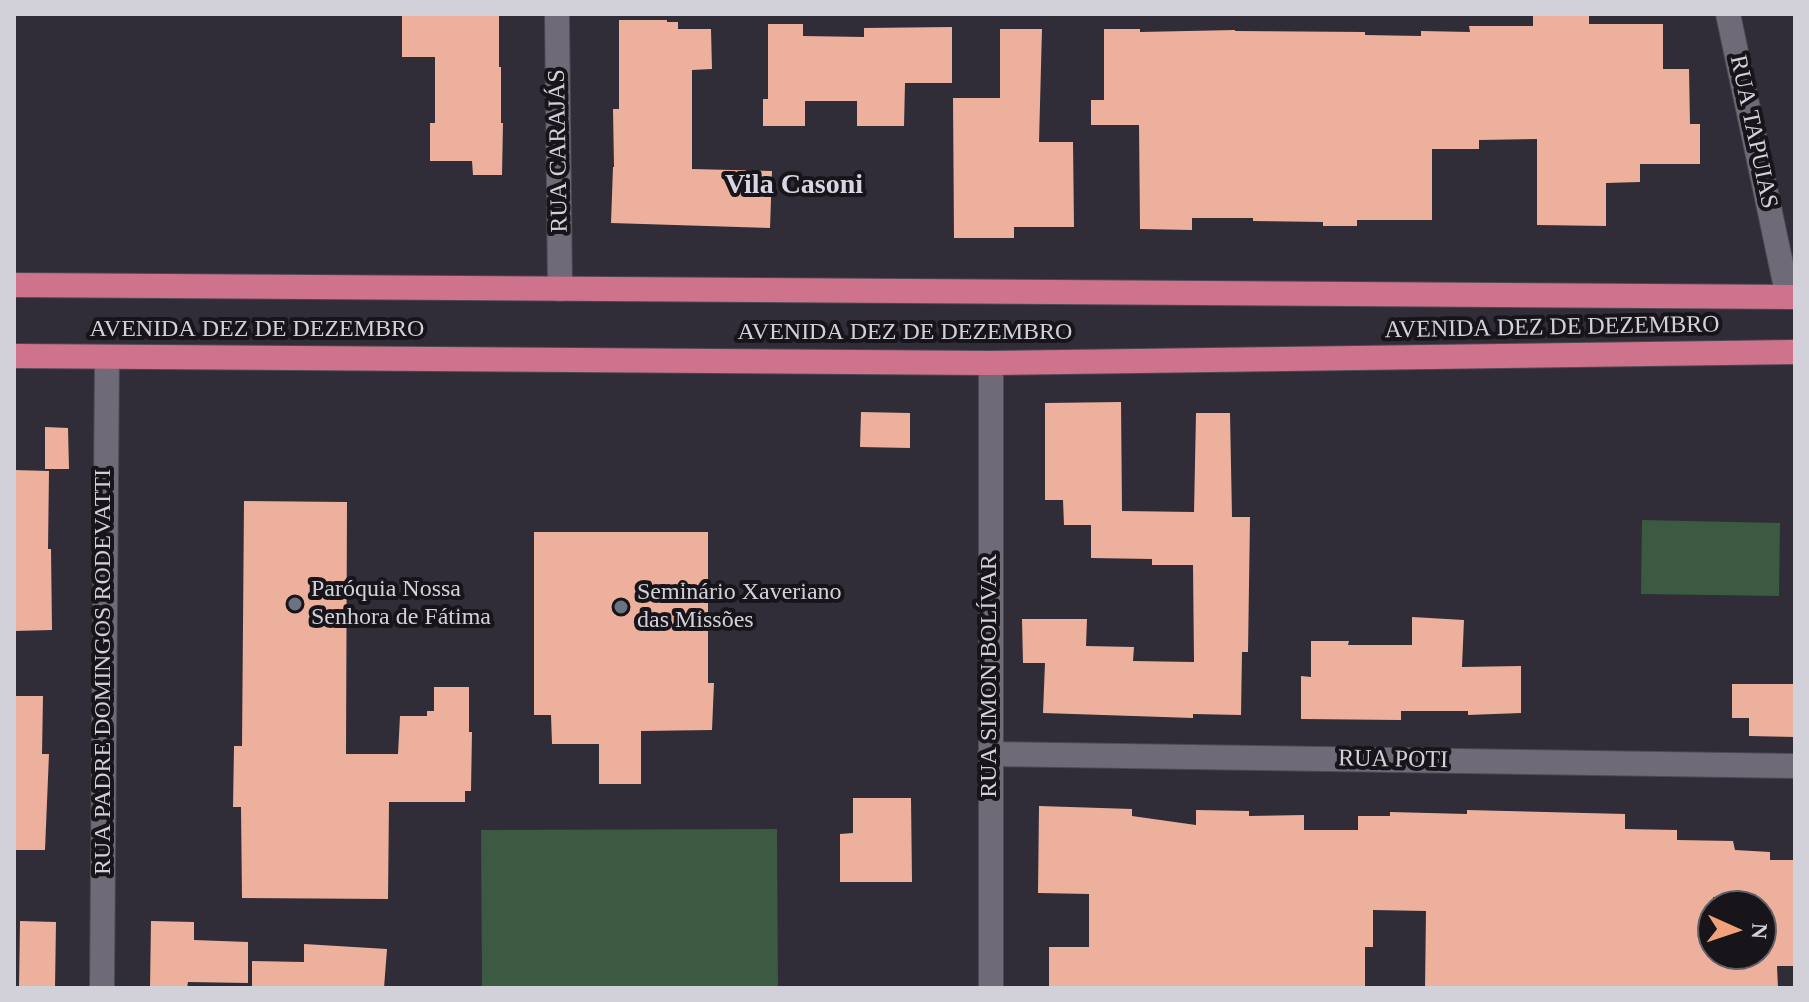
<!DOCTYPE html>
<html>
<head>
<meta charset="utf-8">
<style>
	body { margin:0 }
	#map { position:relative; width:1809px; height:1002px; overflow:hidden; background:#302c38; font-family:Georgia,serif }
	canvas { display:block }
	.frame { position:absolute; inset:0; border:16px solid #d2d0d8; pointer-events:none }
	.north { position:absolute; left:1697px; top:890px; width:80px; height:80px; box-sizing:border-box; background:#17151a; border:2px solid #626066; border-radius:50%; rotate:93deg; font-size:22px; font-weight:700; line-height:32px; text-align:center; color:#d2d0d8 }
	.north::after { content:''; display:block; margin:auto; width:28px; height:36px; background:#f1a27b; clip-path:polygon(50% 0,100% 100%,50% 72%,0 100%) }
</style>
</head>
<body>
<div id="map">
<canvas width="1809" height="1002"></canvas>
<div class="frame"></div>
<div class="north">N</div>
</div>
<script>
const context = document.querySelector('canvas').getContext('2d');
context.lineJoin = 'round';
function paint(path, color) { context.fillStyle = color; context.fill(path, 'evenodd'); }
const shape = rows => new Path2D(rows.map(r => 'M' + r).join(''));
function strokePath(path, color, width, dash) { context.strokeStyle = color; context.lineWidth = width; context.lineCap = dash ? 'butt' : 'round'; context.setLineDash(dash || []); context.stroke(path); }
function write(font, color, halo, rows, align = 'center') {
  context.font = font + ' Georgia,serif'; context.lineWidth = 8; context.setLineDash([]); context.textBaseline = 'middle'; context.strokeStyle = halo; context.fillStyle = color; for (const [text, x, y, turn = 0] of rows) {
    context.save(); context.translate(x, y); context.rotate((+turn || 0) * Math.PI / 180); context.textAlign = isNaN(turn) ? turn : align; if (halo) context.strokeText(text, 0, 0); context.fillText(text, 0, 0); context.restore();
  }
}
const green = shape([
	[1642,520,1780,523,1779,596,1641,594],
	[777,829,778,988,482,988,481,830]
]);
const building = shape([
	[402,14,499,14,499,67,501,67,501,123,503,123,502,175,473,175,472,161,430,161,430,123,435,123,435,57,402,57],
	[1533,14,1589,14,1589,24,1663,24,1663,69,1689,69,1690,124,1700,124,1700,164,1640,164,1640,182,1606,183,1606,226,1537,225,1537,139,1479,140,1479,149,1432,149,1432,220,1357,220,1357,226,1323,226,1323,222,1253,221,1253,218,1192,218,1192,230,1140,229,1139,125,1091,125,1091,100,1104,100,1104,29,1140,29,1140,32,1235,30,1235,31,1365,32,1365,35,1421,36,1421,31,1470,32,1469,26,1533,26],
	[619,20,667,20,667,22,678,22,678,29,711,29,712,69,692,70,692,169,772,171,770,228,611,223,613,167,614,167,613,109,619,109],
	[768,24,803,24,803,36,864,37,864,28,952,27,952,83,905,83,904,126,857,126,857,101,805,101,805,126,763,126,763,99,768,99],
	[1000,29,1042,29,1039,142,1073,142,1074,227,1014,227,1014,238,954,238,953,98,1000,98],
	[1121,402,1122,511,1194,512,1196,413,1230,413,1232,517,1250,517,1248,652,1242,652,1241,715,1193,714,1193,718,1043,713,1045,663,1023,663,1022,619,1087,619,1086,646,1134,647,1133,661,1194,662,1193,565,1152,565,1152,559,1091,558,1091,525,1064,525,1063,500,1045,500,1045,403],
	[861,412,910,413,910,448,860,447],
	[45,427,68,428,69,469,45,469],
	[14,470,49,471,48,549,51,549,52,630,14,631],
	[244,501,347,502,346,754,398,754,400,716,427,716,427,711,434,711,434,687,469,687,469,732,472,732,471,791,465,791,465,802,389,802,388,899,242,898,241,807,233,807,234,746,242,746],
	[534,532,708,532,708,683,714,683,712,730,641,731,641,784,599,784,599,744,552,744,551,715,534,715],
	[1412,617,1464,620,1462,667,1521,666,1521,713,1468,715,1468,711,1401,711,1401,720,1301,719,1301,676,1311,677,1311,641,1349,641,1348,645,1412,645],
	[1732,684,1795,684,1795,737,1749,736,1749,718,1732,718],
	[14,696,43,696,42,754,49,754,45,850,14,850],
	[853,798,911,798,912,882,840,882,840,834,853,833],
	[1039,806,1132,809,1132,816,1196,825,1196,810,1249,811,1249,816,1304,815,1304,830,1358,830,1358,816,1390,816,1390,812,1467,814,1467,810,1625,814,1625,829,1677,830,1677,840,1733,841,1735,850,1770,852,1770,860,1795,860,1795,966,1777,966,1778,988,1425,988,1426,911,1373,910,1373,947,1365,947,1365,988,1049,988,1049,947,1089,947,1089,894,1038,893],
	[1713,897,1761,898,1761,954,1713,954],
	[20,921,56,922,55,988,19,988],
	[151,921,194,922,194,940,248,942,248,983,188,982,187,988,150,988],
	[304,944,387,949,384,988,252,988,252,961,304,962]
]);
const street = shape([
	[557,14,560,289],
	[991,363,991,988],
	[990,754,1795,766],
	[102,988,107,357]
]);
const secondary = shape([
	[1728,14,1788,297]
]);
const highway = shape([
	[14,285,1795,297],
	[14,356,991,363,1795,352]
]);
const markers = [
	[295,604,8,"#6b7280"],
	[621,607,8,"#6b7280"]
];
const streetNames = [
	["RUA TAPUIAS",1753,132,78],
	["RUA CARAJÁS",559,151,-91],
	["AVENIDA DEZ DE DEZEMBRO",1552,328,-1],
	["AVENIDA DEZ DE DEZEMBRO",257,330],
	["AVENIDA DEZ DE DEZEMBRO",905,333],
	["RUA PADRE DOMINGOS RODEVATTI",104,672,-90],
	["RUA SIMON BOLÍVAR",990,676,-90],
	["RUA POTI",1393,760,1]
];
const poiNames = [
	["Paróquia Nossa",311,590],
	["Senhora de Fátima",311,618],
	["Seminário Xaveriano",637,593],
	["das Missões",637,621]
];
const quarterNames = [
	["Vila Casoni",794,186]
];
paint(green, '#3c5941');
paint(building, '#ecb09c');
strokePath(street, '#4c4953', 26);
strokePath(secondary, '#4c4953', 26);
strokePath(highway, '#4c4953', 26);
strokePath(street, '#6f6a78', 24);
strokePath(secondary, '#6f6a78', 24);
strokePath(highway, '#cf738c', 24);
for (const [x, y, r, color] of markers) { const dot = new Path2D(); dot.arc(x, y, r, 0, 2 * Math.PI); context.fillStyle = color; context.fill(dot); strokePath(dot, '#17151a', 3); }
write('24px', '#d2d0d8', '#17151a', streetNames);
write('24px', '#d2d0d8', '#17151a', poiNames, 'left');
write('bold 28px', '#dad5e4', '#17151a', quarterNames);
</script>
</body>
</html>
